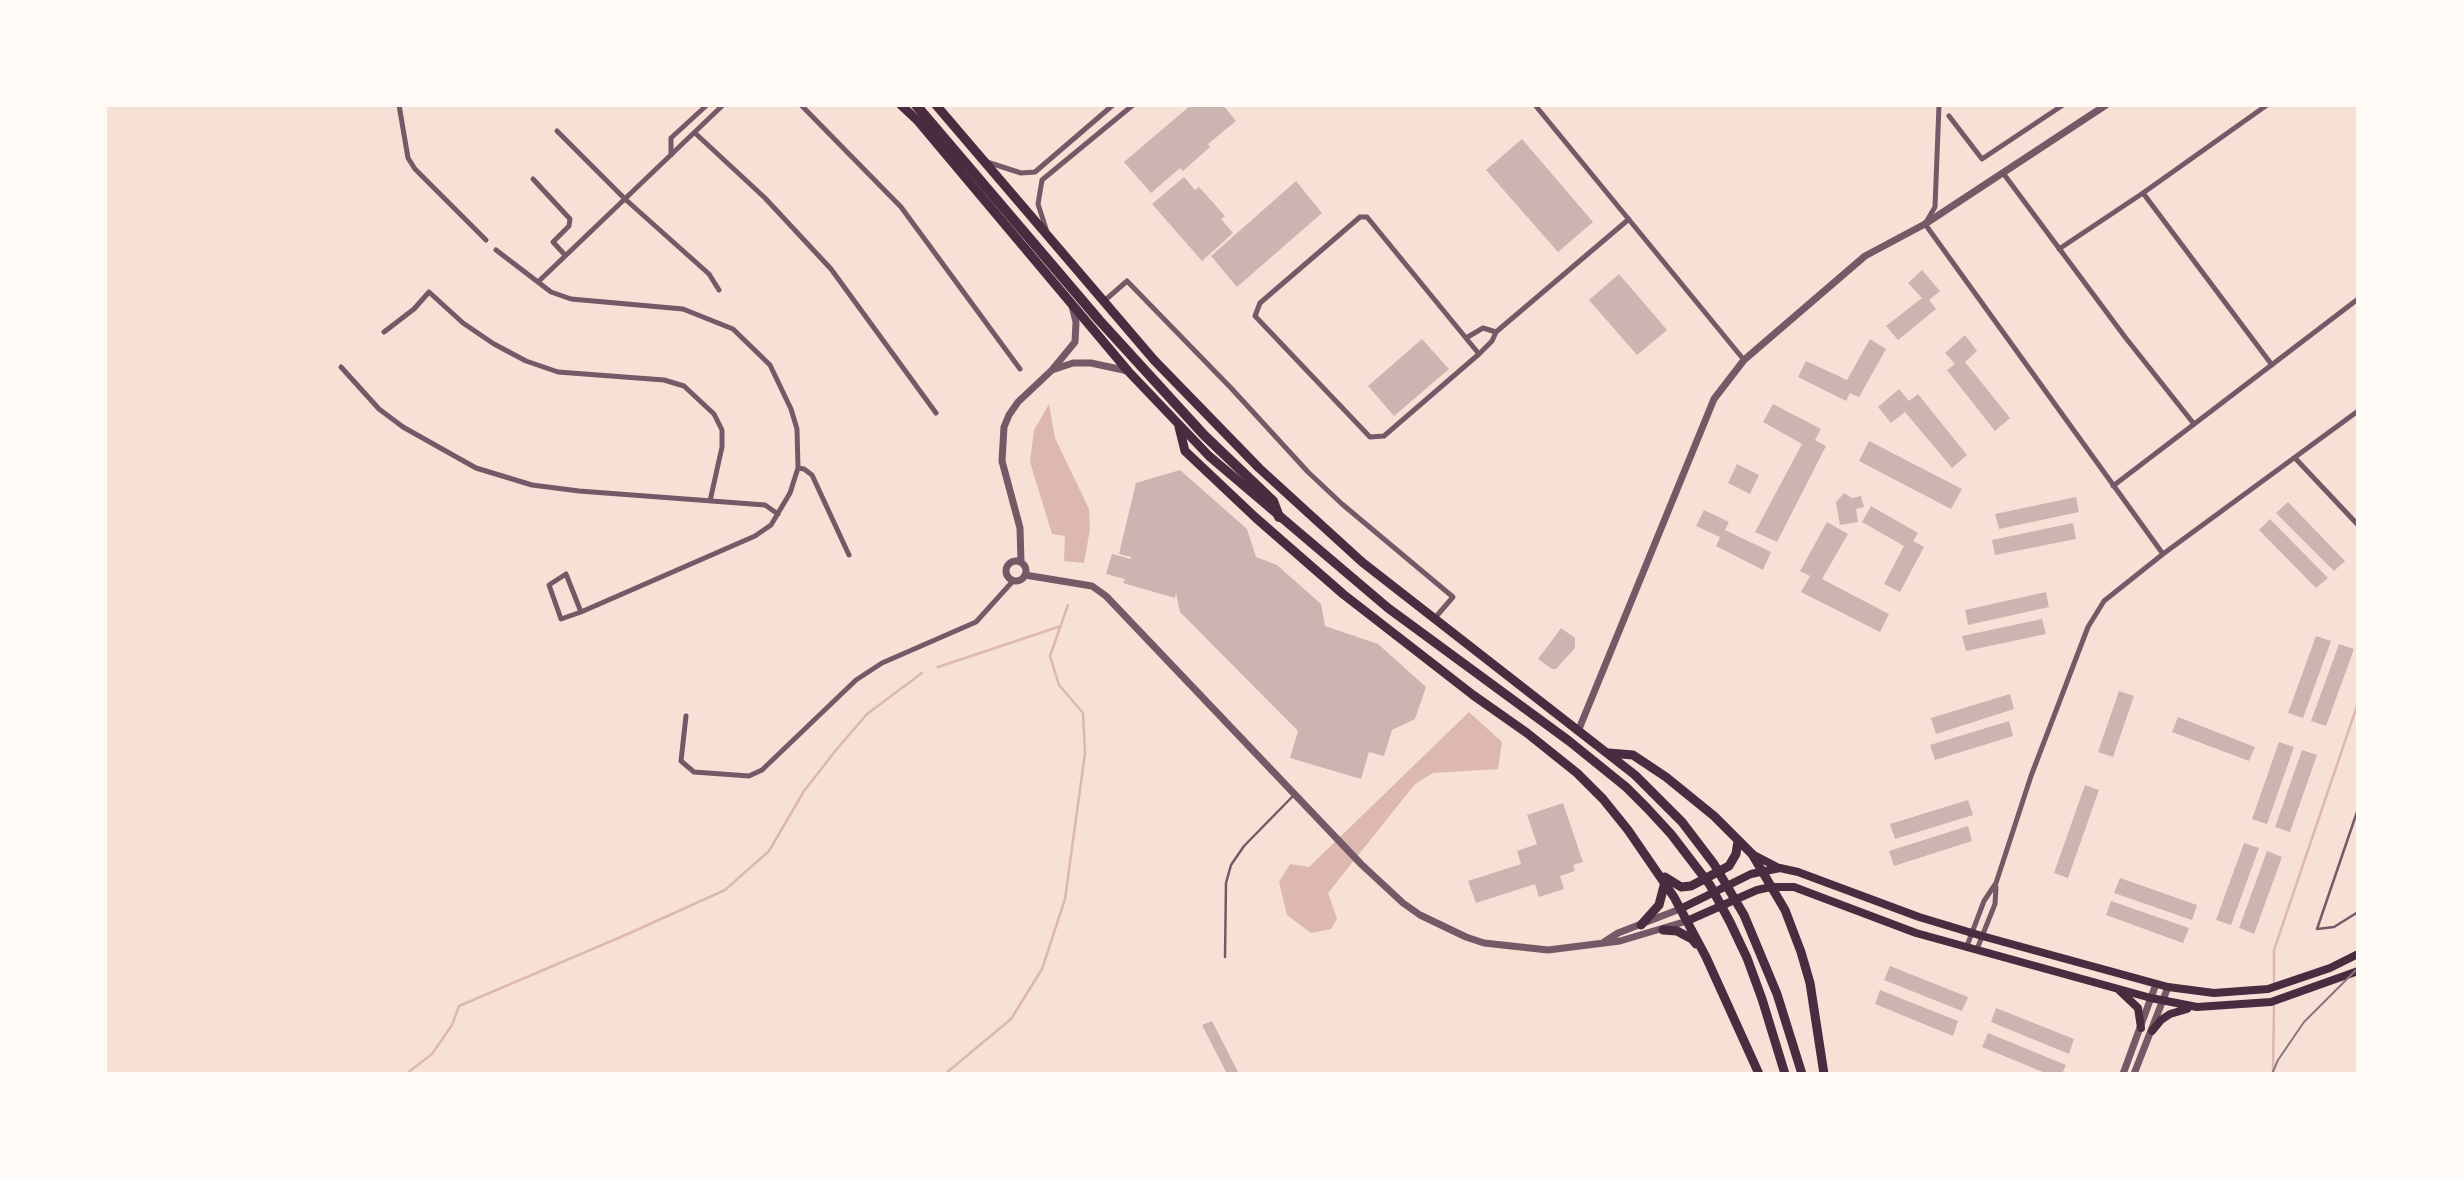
<!DOCTYPE html>
<html>
<head>
<meta charset="utf-8">
<style>
	body { margin:0 }
	#map { position:relative; width:2463px; height:1179px; overflow:hidden; background:#f7e1d7; font-family:"IBM Plex Sans",sans-serif }
	canvas { display:block }
	.frame { position:absolute; inset:0; border:107px solid #fffaf5; pointer-events:none }
</style>
</head>
<body>
<div id="map">
<canvas width="2463" height="1179"></canvas>
<div class="frame"></div>
</div>
<script>
const context = document.querySelector('canvas').getContext('2d');
context.lineJoin = 'round';
function paint(path, color) { context.fillStyle = color; context.fill(path, 'evenodd'); }
const shape = rows => new Path2D(rows.map(r => 'M' + r).join(''));
function strokePath(path, color, width, dash) { context.strokeStyle = color; context.lineWidth = width; context.lineCap = dash ? 'butt' : 'round'; context.setLineDash(dash || []); context.stroke(path); }
const water = shape([
	[1049,404,1055,438,1089,509,1090,529,1084,563,1064,561,1065,536,1052,534,1030,462,1034,430],
	[1469,712,1502,742,1498,769,1433,773,1415,784,1328,893,1337,919,1331,929,1311,933,1287,915,1279,882,1290,864,1309,867]
]);
const stream = shape([
	[938,667,1061,626],
	[2274,983,2274,950,2358,703],
	[406,1074,432,1054,452,1025,459,1006,630,933,725,890,769,851,804,791,836,750,867,714,922,673],
	[945,1074,1011,1019,1042,969,1065,899,1085,753,1083,713,1059,685,1050,656,1068,605],
	[2273,1074,2274,1004]
]);
const building = shape([
	[1191,105,1223,105,1236,121,1208,144,1210,147,1183,171,1180,168,1151,193,1124,162],
	[1522,139,1593,222,1558,252,1486,170],
	[1184,177,1195,190,1199,187,1225,216,1221,219,1233,233,1202,261,1152,204],
	[1296,181,1322,213,1237,287,1211,256],
	[1922,270,1940,291,1929,300,1936,309,1898,340,1886,326,1922,298,1908,283],
	[1619,274,1667,330,1637,355,1589,300],
	[1965,335,1977,351,1965,362,2010,418,1995,431,1947,370,1955,364,1945,353],
	[1422,339,1449,369,1394,416,1368,386],
	[1870,339,1886,349,1859,397,1850,393,1846,401,1798,377,1806,361,1847,380],
	[1899,389,1909,401,1918,394,1967,455,1952,468,1905,412,1891,423,1878,407],
	[1773,404,1821,429,1815,440,1826,446,1777,542,1755,532,1802,444,1763,422],
	[1869,441,1962,489,1951,509,1859,461],
	[1737,464,1759,475,1750,494,1728,483],
	[1180,470,1247,529,1256,557,1277,565,1321,604,1325,626,1378,644,1426,687,1415,719,1392,730,1384,756,1369,752,1361,779,1290,758,1298,731,1180,612,1176,593,1175,598,1123,583,1125,579,1106,574,1112,554,1131,559,1131,557,1119,554,1136,483],
	[1844,493,1852,498,1861,496,1864,507,1856,509,1858,522,1840,525,1836,502],
	[2076,497,2079,512,1999,529,1995,514],
	[2288,502,2345,561,2334,571,2276,513],
	[1871,506,1918,533,1913,541,1924,547,1900,592,1884,584,1904,546,1862,522],
	[1704,510,1729,522,1725,530,1771,552,1763,570,1716,546,1720,537,1696,526],
	[2270,519,2328,578,2316,588,2259,530],
	[1827,522,1848,534,1822,579,1889,614,1880,632,1801,592,1810,576,1800,571],
	[2073,523,2076,539,1995,555,1992,540],
	[2046,592,2049,607,1968,625,1965,610],
	[2042,619,2046,634,1966,651,1962,636],
	[1561,628,1575,638,1575,648,1556,669,1552,669,1538,659],
	[2316,636,2331,641,2303,718,2288,713],
	[2339,644,2354,649,2326,726,2311,721],
	[2119,691,2134,696,2113,757,2098,752],
	[2010,694,2014,709,1936,734,1931,718],
	[2178,717,2255,747,2249,761,2172,732],
	[2009,721,2013,736,1935,760,1930,745],
	[2279,742,2294,747,2267,824,2252,819],
	[2302,750,2317,755,2290,832,2275,827],
	[2085,785,2099,790,2068,878,2054,873],
	[1968,800,1973,815,1895,839,1890,824],
	[1563,803,1583,862,1573,865,1575,871,1560,876,1564,889,1539,897,1535,884,1476,903,1468,881,1521,864,1517,851,1537,844,1527,815],
	[1968,826,1972,841,1894,866,1889,851],
	[2244,843,2259,848,2231,925,2216,920],
	[2267,851,2282,857,2254,934,2239,928],
	[2120,878,2197,905,2192,920,2114,893],
	[2111,901,2189,928,2183,943,2106,915],
	[1890,966,1968,997,1962,1011,1884,980],
	[1880,990,1958,1021,1953,1036,1875,1004],
	[1996,1008,2074,1039,2069,1054,1991,1022],
	[1212,1021,1239,1074,1227,1074,1202,1025],
	[1988,1033,2066,1065,2062,1074,2048,1074,1982,1047]
]);
const service = shape([
	[2358,809,2317,929,2334,927,2358,912],
	[1225,957,1226,883,1231,865,1244,846,1293,796]
]);
const minor = shape([
	[399,105,408,158,415,169,486,240],
	[801,105,901,207,1020,369],
	[1535,105,1744,360],
	[1939,105,1935,207,1925,224,2163,554],
	[1949,116,1982,159,2063,105],
	[557,131,625,199,709,274,719,290],
	[695,133,765,198,831,269,936,413],
	[671,155,671,138,707,105],
	[987,162,1021,173,1035,172,1113,105],
	[2003,173,2125,337,2194,424],
	[533,179,570,219,569,226,553,242,565,255],
	[2143,193,2272,365],
	[1360,217,1367,217,1479,354,1384,436,1370,437,1255,316,1260,303,1360,217],
	[1047,232,1038,204,1042,180,1133,105],
	[2059,249,2143,193,2267,105],
	[496,250,551,292,571,299,683,309,733,329,770,365,791,409,797,429,798,468,790,493,771,525,755,536,581,612,561,619,549,585,566,574,581,612],
	[538,282,723,105],
	[1103,302,1127,281,1231,388,1308,472,1342,504,1453,597,1434,619],
	[384,332,414,309,429,292,463,323,494,344,526,361,558,372,664,380,684,386,714,414,722,430,722,447,710,501],
	[1466,338,1483,328,1496,332],
	[1479,354,1492,341,1496,332,1629,219],
	[341,367,379,409,403,427,476,468,532,485,579,491,765,505,778,514],
	[2295,458,2358,525],
	[798,468,804,469,812,475,849,555],
	[2113,486,2358,299],
	[686,716,681,761,694,772,749,776,762,770,856,680,882,663,976,622,1013,581],
	[1967,946,1984,901,1996,883,2031,776,2088,627,2104,601,2163,554,2358,411],
	[1977,949,1995,904,1996,887]
]);
const tertiary = shape([
	[1052,370,1073,363,1091,363,1128,371],
	'1006 571a10 10 0 1 1 20 0a10 10 0 1 1-20 0Z',
	[1021,562,1020,528,1002,461,1004,427,1009,415,1018,402,1052,370,1075,342,1076,322,1072,306],
	[1025,575,1092,586,1106,596,1361,864,1403,903,1420,915,1466,937,1484,943,1548,950,1620,941,1687,921],
	[1579,729,1714,399,1744,360,1865,256,1925,224,2106,105],
	[1604,942,1618,933,1680,909],
	[2123,1074,2156,984],
	[2134,1074,2168,987]
]);
const secondary = shape([
	[1752,854,1777,867],
	[1680,909,1751,874,1780,868,1798,872,1919,917,1982,936,2168,987,2214,993,2268,989,2330,968,2358,954],
	[1687,921,1757,890,1771,887,1794,887,1916,933,2151,998,2197,1007,2271,1002,2358,971],
	[2119,990,2138,1008,2141,1028],
	[2152,1031,2161,1020,2170,1014,2187,1009]
]);
const trunk = shape([
	[901,105,918,121,1128,371,1209,456,1388,608,1569,741,1626,787,1647,808,1671,834,1710,885,1730,922,1747,958,1762,999,1785,1074],
	[936,105,1154,360,1259,468,1362,562,1635,775,1682,822,1714,864,1744,915,1777,994,1802,1074],
	[1179,427,1185,451,1256,518,1343,594,1473,695,1527,733,1577,773,1603,799,1628,830,1674,897,1706,957,1759,1074],
	[1609,753,1633,755,1666,777,1714,816,1752,854,1785,910,1801,952,1810,983,1824,1074],
	[1665,877,1681,887,1691,886,1729,866,1736,854,1738,841],
	[1641,925,1659,905,1665,882],
	[1663,930,1677,931,1692,939,1696,944]
]);
const motorway = shape([
	[916,105,1099,320,1204,435,1273,501,1279,517]
]);
const tram = shape([
	[2272,1074,2278,1060,2304,1022,2358,968]
]);
paint(water, '#dcb8b0');
strokePath(stream, '#dcb8b0', 2.5);
paint(building, '#ccb4b1');
strokePath(service, '#755966', 2.5);
strokePath(minor, '#755966', 5);
strokePath(tertiary, '#755966', 7);
strokePath(secondary, '#4a2c40', 8);
strokePath(trunk, '#4a2c40', 9);
strokePath(motorway, '#4a2c40', 10);
strokePath(tram, '#8f747c', 2);
</script>
</body>
</html>
